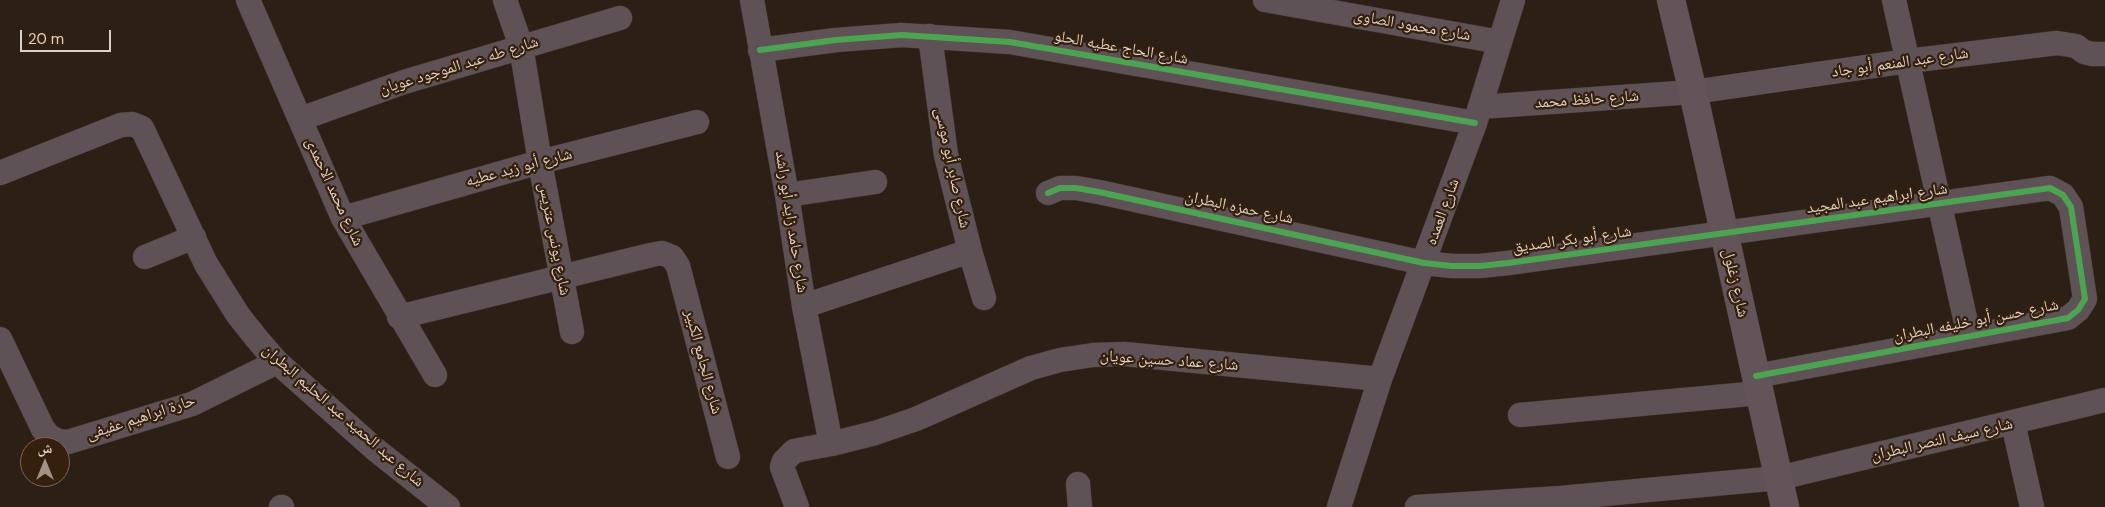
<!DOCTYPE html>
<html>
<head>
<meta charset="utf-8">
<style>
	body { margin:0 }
	#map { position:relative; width:2105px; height:507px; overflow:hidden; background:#2c2016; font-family:"DM Sans","Noto Naskh Arabic",sans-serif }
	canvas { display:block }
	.north { position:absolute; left:20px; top:437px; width:50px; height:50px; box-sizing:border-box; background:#351f0d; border:1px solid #796657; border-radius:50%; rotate:0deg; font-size:14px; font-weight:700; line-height:20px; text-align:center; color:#dfd0c5 }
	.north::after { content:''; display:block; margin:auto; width:18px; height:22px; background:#a09288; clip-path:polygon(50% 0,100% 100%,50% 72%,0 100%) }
	.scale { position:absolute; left:20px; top:30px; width:91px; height:22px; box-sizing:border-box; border:2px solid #dfd0c5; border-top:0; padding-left:6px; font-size:15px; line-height:18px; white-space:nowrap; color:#dfd0c5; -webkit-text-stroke:4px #351f0d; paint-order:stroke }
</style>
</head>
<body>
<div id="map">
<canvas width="2105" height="507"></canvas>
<div class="north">ش</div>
<div class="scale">20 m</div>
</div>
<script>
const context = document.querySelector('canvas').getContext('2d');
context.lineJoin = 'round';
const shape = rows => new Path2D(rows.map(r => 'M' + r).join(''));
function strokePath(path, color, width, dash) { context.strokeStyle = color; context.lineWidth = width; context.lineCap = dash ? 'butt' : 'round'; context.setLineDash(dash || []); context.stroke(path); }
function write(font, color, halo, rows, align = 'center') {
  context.font = font + ' "DM Sans","Noto Naskh Arabic",sans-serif'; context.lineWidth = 4.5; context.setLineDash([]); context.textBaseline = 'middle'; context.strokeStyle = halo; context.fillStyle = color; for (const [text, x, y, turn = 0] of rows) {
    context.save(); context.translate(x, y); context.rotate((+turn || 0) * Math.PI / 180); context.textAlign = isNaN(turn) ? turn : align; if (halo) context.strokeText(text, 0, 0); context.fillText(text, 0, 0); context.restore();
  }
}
const street = shape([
	[248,0,343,218,435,375],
	[505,0,521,46,540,162,572,332],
	[752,0,787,195,804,306,831,444],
	[1265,0,1500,42],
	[1894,0,1969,336],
	[930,36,946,155,970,251,984,298],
	[760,50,836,40,902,35,1010,42,1475,123],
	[1480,107,1693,92,1908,61,2057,43,2076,46,2084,52,2093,54,2105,54],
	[300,119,404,82,620,18],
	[0,173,121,125,132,124,142,128,206,264,238,315,257,339,277,362,376,450,448,507],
	[1048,193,1060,188,1076,188,1099,192,1424,263,1452,266,1480,266,1508,263,2050,188,2063,195,2071,207,2085,299,2078,310,2068,318,1756,376],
	[787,195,875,182],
	[343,218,540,162,697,122],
	[145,257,194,237],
	[804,306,970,251],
	[399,317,651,255,662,253,672,257,678,266,728,457],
	[0,339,43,429,49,436,58,441,68,442,192,404,277,362],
	[1520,415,1760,393],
	[2013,423,2032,507],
	[1078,484,1080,507],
	[281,507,282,507],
	[797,507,782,467,784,461,794,451,831,444,875,433,916,419,1031,368,1060,360,1093,355,1124,354,1380,379],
	[1339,507,1380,379,1475,123,1513,0],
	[1417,507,1561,498,1779,478,2105,400]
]);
const secondary = shape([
	[1671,0,1693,92,1785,507]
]);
const cycleway = shape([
	[760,50,836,40,902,35,1010,42,1475,123],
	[1048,193,1060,188,1076,188,1099,192,1424,263,1452,266,1480,266,1508,263,2050,188,2063,195,2071,207,2085,299,2078,310,2068,318,1756,376]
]);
const streetNames = [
	["شارع محمود الصاوى",1412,26,10],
	["شارع الحاج عطيه الحلو",1121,48,10],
	["شارع عبد المنعم أبو جاد",1900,63,-8],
	["شارع طه عبد الموجود عويان",459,66,-17],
	["شارع حافظ محمد",1587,100,-4],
	["شارع أبو زيد عطيه",519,168,-15],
	["شارع صابر أبو موسى",952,168,78],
	["شارع محمد الاحمدى",334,192,65],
	["شارع ابراهيم عبد المجيد",1877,199,-8],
	["شارع حمزه البطران",1239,208,12],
	["شارع العمده",1443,212,-70],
	["شارع حامد زايد أبو راشد",791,222,81],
	["شارع يونس عتريس",554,239,79],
	["شارع أبو بكر الصديق",1572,240,-8],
	["شارع زغلول",1735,283,77],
	["شارع حسن أبو خليفه البطران",1976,321,-11],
	["شارع عماد حسين عويان",1169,361,4],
	["شارع الجامع الكبير",703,362,75],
	["شارع عبد الحميد عبد الحليم البطران",343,416,41],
	["حارة ابراهيم عفيفى",141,418,-18],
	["شارع سيف النصر البطران",1942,440,-13]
];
strokePath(street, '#473c34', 25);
strokePath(secondary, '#473c34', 29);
strokePath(street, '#5f5256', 24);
strokePath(secondary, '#635459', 28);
strokePath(cycleway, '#4ca352', 6);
write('16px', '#dfd0c5', '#351f0d', streetNames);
</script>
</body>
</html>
